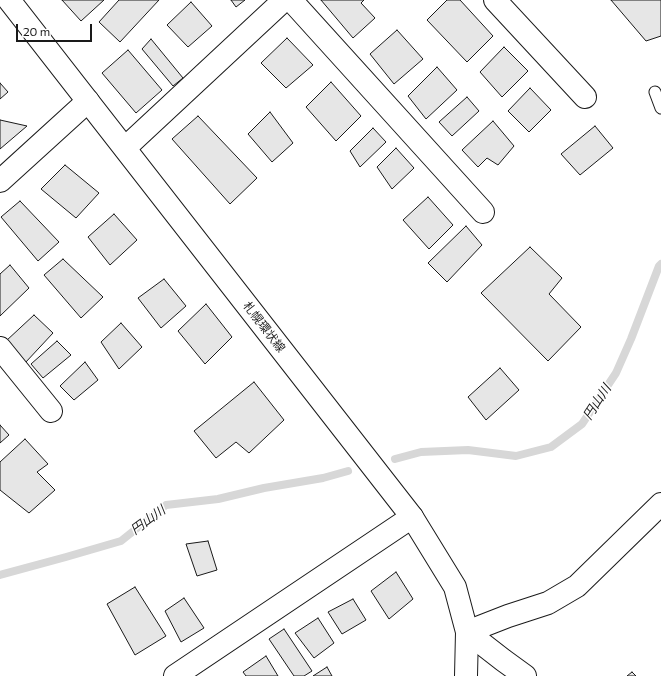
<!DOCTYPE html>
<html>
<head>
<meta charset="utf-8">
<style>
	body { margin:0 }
	#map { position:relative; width:661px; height:676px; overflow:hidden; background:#fff; font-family:Commissioner,sans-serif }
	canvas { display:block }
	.scale { position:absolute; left:16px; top:24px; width:76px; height:18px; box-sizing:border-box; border:2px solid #1a1a1a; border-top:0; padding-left:5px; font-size:12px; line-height:14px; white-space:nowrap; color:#1a1a1a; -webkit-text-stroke:3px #fff; paint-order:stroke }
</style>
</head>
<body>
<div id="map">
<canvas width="661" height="676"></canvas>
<div class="scale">20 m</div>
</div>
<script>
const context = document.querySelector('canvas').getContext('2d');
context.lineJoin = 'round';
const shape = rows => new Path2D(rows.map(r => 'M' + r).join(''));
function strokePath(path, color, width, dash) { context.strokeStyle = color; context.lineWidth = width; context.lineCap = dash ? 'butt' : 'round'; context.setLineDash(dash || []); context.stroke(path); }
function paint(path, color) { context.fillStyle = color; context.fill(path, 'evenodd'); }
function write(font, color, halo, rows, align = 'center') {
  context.font = font + ' Commissioner,"Noto Sans JP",sans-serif'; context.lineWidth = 3; context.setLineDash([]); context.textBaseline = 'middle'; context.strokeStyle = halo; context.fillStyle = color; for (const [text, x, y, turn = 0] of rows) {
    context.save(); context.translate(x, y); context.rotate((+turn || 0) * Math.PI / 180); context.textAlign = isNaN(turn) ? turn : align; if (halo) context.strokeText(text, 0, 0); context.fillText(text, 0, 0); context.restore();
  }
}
const stream = shape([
	[395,459,421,452,468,450,516,456,551,447,582,424,616,373,631,339,659,266,661,264],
	[0,575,66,557,121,541,166,505,218,499,264,488,323,478,348,471]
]);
const building = shape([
	[62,0,104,0,81,21,62,0],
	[119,0,159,0,120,42,99,22,119,0],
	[231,0,245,0,236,7,231,0],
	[321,0,364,0,361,3,375,18,353,38,321,0],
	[447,0,460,0,493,36,467,62,427,20,447,0],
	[611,0,661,0,661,36,646,41,611,0],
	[191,2,212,26,188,47,167,25,191,2],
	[397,30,423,59,394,84,370,54,397,30],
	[287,38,313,65,286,88,261,63,287,38],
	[151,39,183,78,173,86,142,49,151,39],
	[504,47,528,71,502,97,480,72,504,47],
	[128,50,162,90,136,113,102,73,128,50],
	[437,67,457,90,426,119,408,96,437,67],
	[331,82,361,116,336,141,306,107,331,82],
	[0,83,8,92,0,99,0,83],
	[530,88,551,110,529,132,508,111,530,88],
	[467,97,479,111,452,136,439,122,467,97],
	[270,112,293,143,272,162,248,134,270,112],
	[198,116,257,178,230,204,172,139,198,116],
	[0,120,27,126,0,149,0,120],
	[493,121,514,146,498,165,487,158,478,167,462,150,493,121],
	[595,126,613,148,580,175,561,154,595,126],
	[373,128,386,142,360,167,350,151,373,128],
	[396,148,414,168,392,189,377,167,396,148],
	[65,165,99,193,76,218,41,189,65,165],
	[428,197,453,225,429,249,403,220,428,197],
	[20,201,59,242,38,261,1,217,20,201],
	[114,214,137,240,110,265,88,237,114,214],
	[466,226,482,245,447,282,428,263,466,226],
	[530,247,562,278,549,294,581,327,548,361,481,293,530,247],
	[63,259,103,297,81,318,44,275,63,259],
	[10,265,29,288,0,316,0,274,10,265],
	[164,279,186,306,161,328,138,298,164,279],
	[206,304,232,337,205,364,178,331,206,304],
	[34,315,53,333,25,363,6,341,34,315],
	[121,323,142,347,119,369,101,342,121,323],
	[57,341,71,355,43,378,31,364,57,341],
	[85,362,98,380,74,400,60,386,85,362],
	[500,368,519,390,486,420,468,397,500,368],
	[254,382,284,420,249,453,236,442,216,458,194,431,254,382],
	[0,425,9,435,0,443,0,425],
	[25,439,48,464,37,472,55,490,29,513,0,490,0,462,25,439],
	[208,541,217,570,197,576,186,544,208,541],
	[396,572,413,599,389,619,371,591,396,572],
	[135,587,166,636,135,655,107,604,135,587],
	[184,598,204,628,181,642,165,611,184,598],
	[353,599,366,620,342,634,328,612,353,599],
	[318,618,334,643,314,658,295,633,318,618],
	[284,629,312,671,304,676,294,676,269,639,284,629],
	[266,656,278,676,246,676,243,672,266,656],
	[327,667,332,676,313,676,327,667],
	[632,672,636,676,627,676,632,672]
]);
const lane = shape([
	[655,92,661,108]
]);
const street = shape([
	[291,0,483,212],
	[495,0,585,97],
	[125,148,284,0],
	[0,181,88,101],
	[0,348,51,411],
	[467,632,508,616,548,603,577,586,661,504],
	[467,632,503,660,525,676],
	[175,676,412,517]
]);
const primary = shape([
	[9,0,412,517,455,587,467,632,466,676]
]);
const streetNames = [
	["札幌環状線",264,327,52]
];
const waterNames = [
	["円山川",597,402,-57],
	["円山川",148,520,-36]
];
strokePath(stream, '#d7d7d7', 8);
paint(building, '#e6e6e6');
strokePath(building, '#1a1a1a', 1);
strokePath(lane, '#1a1a1a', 13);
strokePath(street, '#1a1a1a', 24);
strokePath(primary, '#1a1a1a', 24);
strokePath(lane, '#fff', 11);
strokePath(street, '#fff', 22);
strokePath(primary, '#fff', 22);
write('12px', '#1a1a1a', '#fff', streetNames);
write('italic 13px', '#1a1a1a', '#fff', waterNames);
</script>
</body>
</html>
